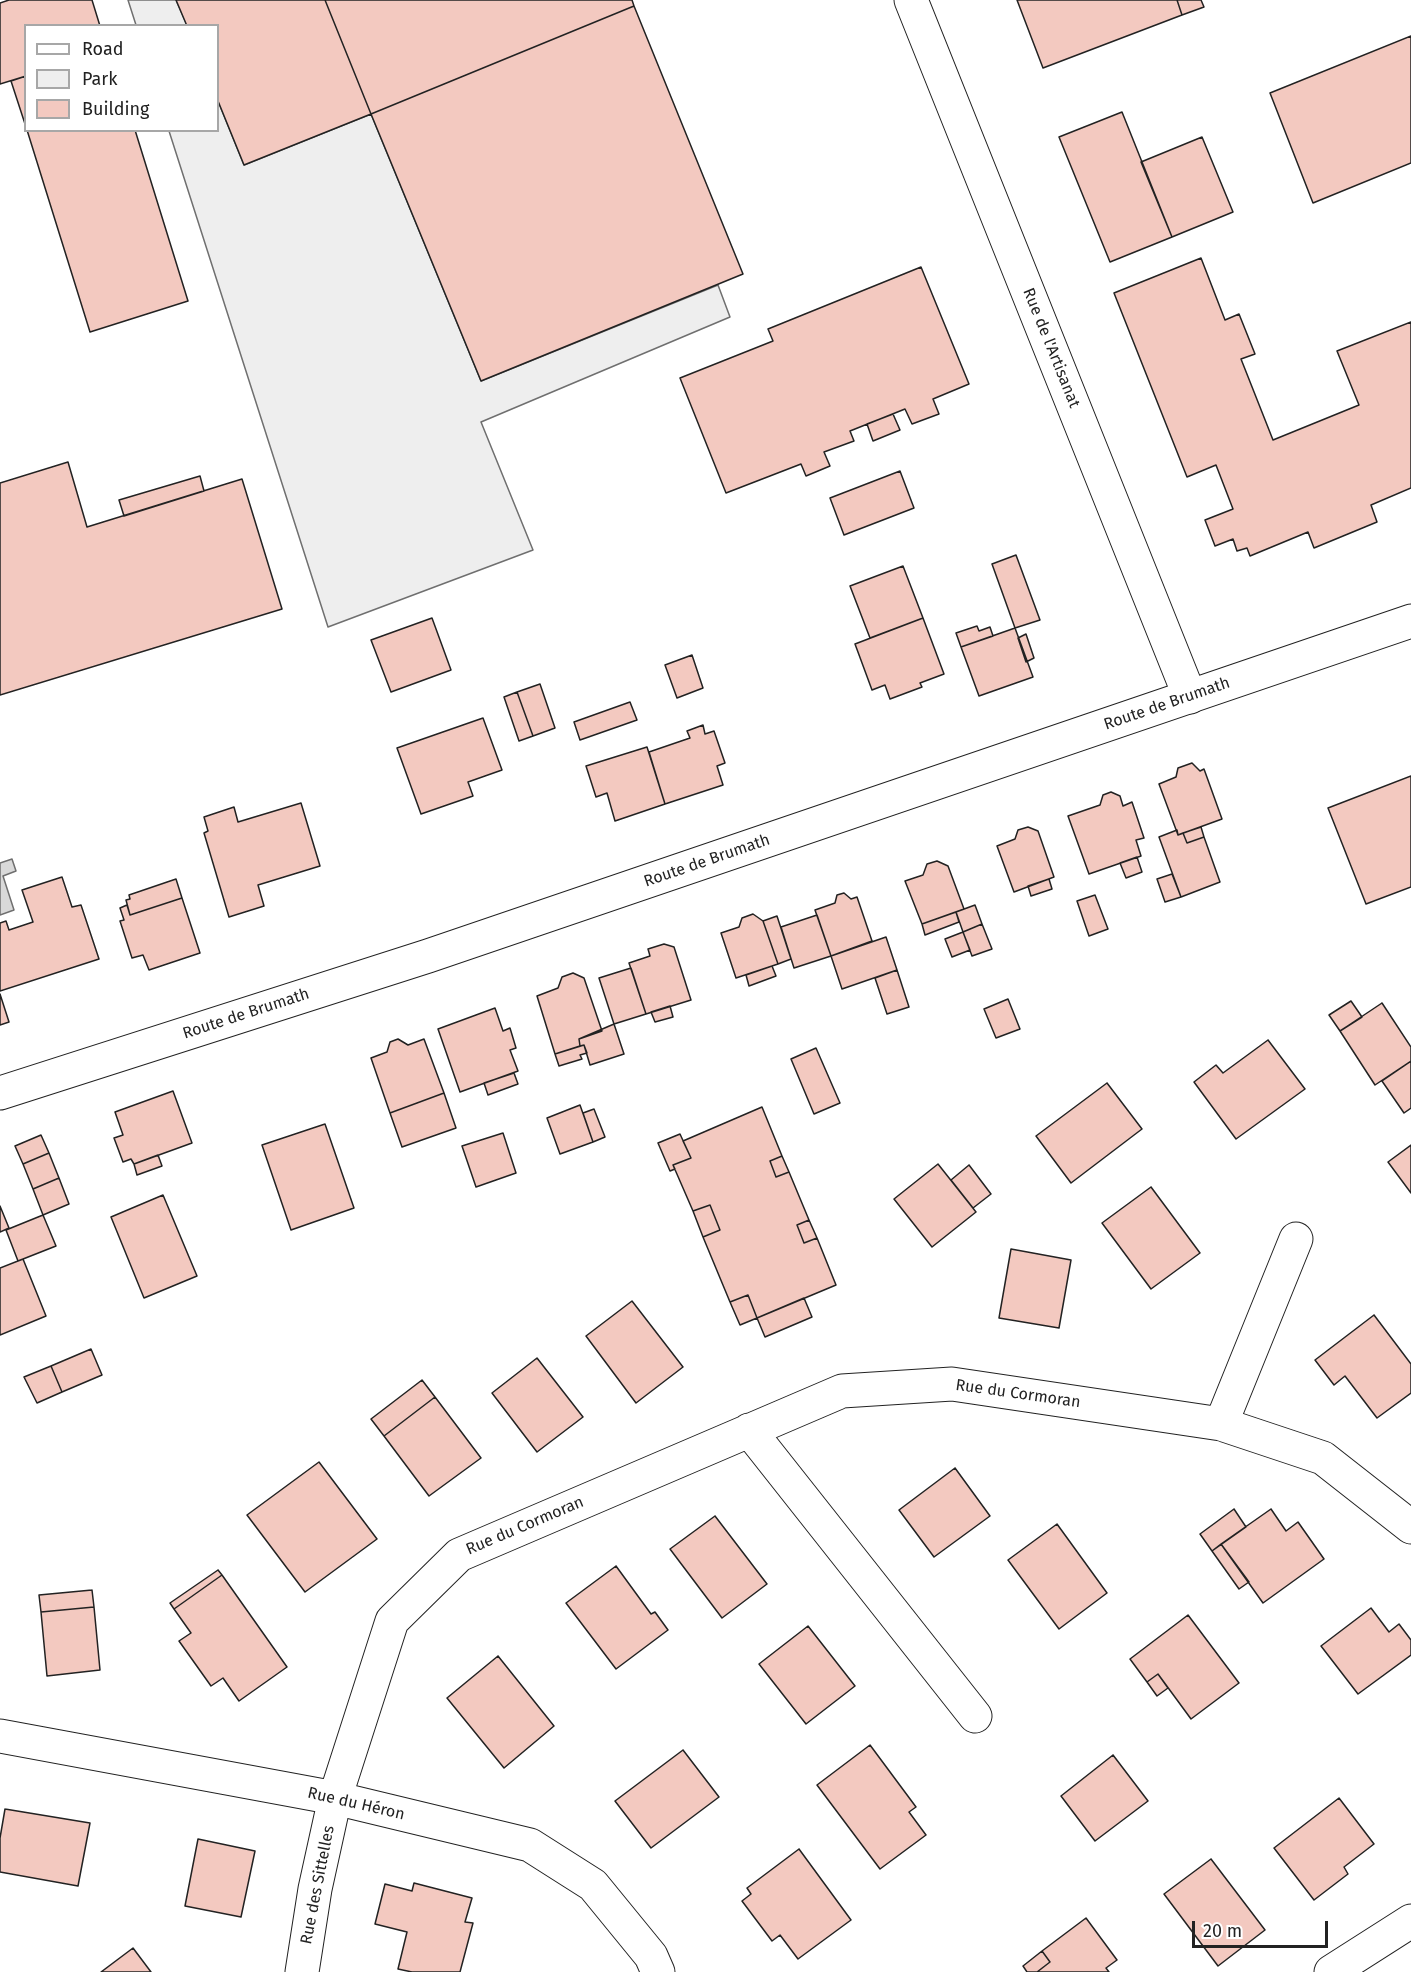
<!DOCTYPE html>
<html>
<head>
<meta charset="utf-8">
<style>
	body { margin:0 }
	#map { position:relative; width:1411px; height:1972px; overflow:hidden; background:#fff; font-family:"Fira Sans",sans-serif }
	canvas { display:block }
	.legend { position:absolute; left:24px; top:24px; width:195px; height:108px; box-sizing:border-box; background:#fff; border:2px solid #a7a7a7; margin:0; padding:8px 10px; list-style:none; font-size:18px; color:#222 }
	.legend li { display:flex; align-items:center; gap:12px; height:30px }
	.legend b { width:30px; border:2px solid #a7a7a7 }
	.scale { position:absolute; left:1192px; top:1921px; width:136px; height:27px; box-sizing:border-box; border:3px solid #222; border-top:0; padding-left:8px; font-size:18px; line-height:21px; white-space:nowrap; color:#222; -webkit-text-stroke:4px #fff; paint-order:stroke }
</style>
</head>
<body>
<div id="map">
<canvas width="1411" height="1972"></canvas>
<ul class="legend">
<li><b style="height:8px;background:#fff"></b>Road</li>
<li><b style="height:16px;background:#eee"></b>Park</li>
<li><b style="height:16px;background:#f3c9c0"></b>Building</li>
</ul>
<div class="scale">20 m</div>
</div>
<script>
const context = document.querySelector('canvas').getContext('2d');
context.lineJoin = 'round';
function paint(path, color) { context.fillStyle = color; context.fill(path, 'evenodd'); }
const shape = rows => new Path2D(rows.map(r => 'M' + r).join(''));
function strokePath(path, color, width, dash) { context.strokeStyle = color; context.lineWidth = width; context.lineCap = dash ? 'butt' : 'round'; context.setLineDash(dash || []); context.stroke(path); }
function write(font, color, halo, rows, align = 'center') {
  context.font = font + ' "Fira Sans",sans-serif'; context.lineWidth = 4.5; context.setLineDash([]); context.textBaseline = 'middle'; context.strokeStyle = halo; context.fillStyle = color; for (const [text, x, y, turn = 0] of rows) {
    context.save(); context.translate(x, y); context.rotate((+turn || 0) * Math.PI / 180); context.textAlign = isNaN(turn) ? turn : align; if (halo) context.strokeText(text, 0, 0); context.fillText(text, 0, 0); context.restore();
  }
}
const green = shape([
	[128,0,176,0,187,25,136,25,128,0],
	[218,101,244,165,371,114,481,381,718,285,730,317,481,422,533,550,328,627,169,131,218,130,218,101]
]);
const water = shape([
	[12,859,16,871,3,876,14,910,0,915,0,863,12,859]
]);
const building = shape([
	[9,0,92,0,100,26,26,26,26,76,0,84,0,3,9,0],
	[176,0,325,0,371,114,244,165,218,101,218,26,187,26,176,0],
	[325,0,632,0,634,6,371,114,325,0],
	[1017,0,1177,0,1182,15,1043,68,1017,0],
	[1177,0,1201,0,1204,7,1182,15,1177,0],
	[634,6,743,274,481,381,371,114,634,6],
	[1411,36,1411,163,1313,203,1270,93,1411,36],
	[26,76,26,127,11,81,26,76],
	[1122,112,1172,237,1110,262,1059,137,1122,112],
	[27,130,135,130,188,301,90,332,27,130],
	[1202,137,1233,212,1172,237,1141,162,1202,137],
	[1201,258,1225,320,1239,314,1255,354,1241,359,1273,440,1359,405,1337,351,1411,322,1411,488,1371,505,1377,522,1314,548,1308,532,1250,556,1247,548,1237,551,1233,539,1215,546,1205,520,1233,509,1216,465,1187,477,1114,293,1201,258],
	[921,267,969,384,933,399,939,414,912,424,905,409,850,431,854,441,824,452,830,466,806,476,801,464,726,493,680,378,773,341,768,329,921,267],
	[893,414,900,430,873,441,867,424,893,414],
	[68,462,87,527,242,479,282,609,0,695,0,483,68,462],
	[900,471,914,508,844,535,830,498,900,471],
	[200,476,204,491,124,516,119,500,200,476],
	[1016,555,1040,620,1015,628,992,564,1016,555],
	[903,566,923,618,870,638,850,586,903,566],
	[432,618,451,670,391,692,371,640,432,618],
	[923,618,944,674,920,683,922,687,890,699,885,685,872,690,855,644,923,618],
	[977,626,979,631,990,627,993,636,961,647,956,633,977,626],
	[1015,628,1033,677,979,696,961,647,1015,628],
	[1026,634,1034,658,1026,662,1018,638,1026,634],
	[692,655,703,688,677,698,665,665,692,655],
	[540,684,555,728,533,736,517,692,540,684],
	[517,692,533,736,519,741,504,697,517,692],
	[630,702,637,720,580,740,574,722,630,702],
	[483,718,502,770,468,782,473,796,421,814,397,748,483,718],
	[703,725,705,734,714,731,725,763,717,766,723,785,665,804,649,752,690,738,687,731,703,725],
	[647,747,665,804,615,821,607,793,596,797,586,766,647,747],
	[1192,763,1200,771,1204,769,1222,819,1178,835,1159,784,1176,777,1178,768,1192,763],
	[1411,776,1411,887,1366,904,1328,808,1411,776],
	[1111,792,1120,796,1123,806,1132,802,1144,838,1136,840,1141,856,1089,874,1068,816,1100,805,1103,795,1111,792],
	[301,803,320,866,258,885,264,906,229,917,204,833,208,831,204,817,234,807,238,822,301,803],
	[1028,827,1038,831,1054,877,1014,892,997,846,1015,839,1018,830,1028,827],
	[1201,827,1204,837,1187,843,1183,833,1201,827],
	[1177,830,1178,835,1183,833,1187,843,1204,837,1220,882,1181,897,1159,837,1177,830],
	[1137,857,1142,872,1126,878,1120,863,1137,857],
	[937,861,948,866,964,909,922,924,905,881,923,875,927,864,937,861],
	[1172,874,1181,897,1165,902,1157,879,1172,874],
	[62,877,72,907,81,905,99,959,0,991,0,923,6,921,9,930,33,922,22,890,62,877],
	[176,879,182,898,130,915,126,900,130,899,129,895,176,879],
	[1049,879,1052,889,1031,896,1028,886,1049,879],
	[844,893,851,899,857,897,872,941,831,956,815,910,835,903,837,895,844,893],
	[1095,895,1108,929,1089,936,1077,901,1095,895],
	[182,898,200,953,149,970,143,955,132,958,120,921,124,920,120,908,127,905,130,915,182,898],
	[975,905,982,924,963,932,956,912,975,905],
	[956,912,959,922,925,935,922,924,956,912],
	[753,914,763,921,778,964,736,978,721,933,739,927,742,918,753,914],
	[817,915,831,956,794,968,781,927,817,915],
	[777,916,791,959,778,964,763,921,777,916],
	[982,924,992,949,972,956,963,932,982,924],
	[963,932,970,950,952,957,945,939,963,932],
	[886,937,897,970,842,989,831,956,886,937],
	[664,944,674,947,691,1000,646,1014,629,963,650,956,648,949,664,944],
	[772,966,776,976,749,986,746,975,772,966],
	[631,968,646,1014,614,1024,599,978,631,968],
	[897,970,909,1007,887,1014,875,978,897,970],
	[573,973,584,978,602,1031,579,1039,580,1046,555,1054,537,996,558,988,562,977,573,973],
	[0,994,9,1022,0,1025,0,994],
	[1008,999,1020,1029,996,1038,984,1009,1008,999],
	[1351,1001,1362,1017,1340,1031,1329,1015,1351,1001],
	[1382,1003,1411,1047,1411,1061,1375,1085,1340,1031,1382,1003],
	[670,1006,673,1017,655,1022,651,1012,670,1006],
	[495,1008,503,1031,510,1028,516,1048,510,1050,518,1071,460,1092,438,1029,495,1008],
	[614,1024,624,1054,590,1065,584,1045,580,1046,579,1039,614,1024],
	[398,1039,408,1045,424,1039,444,1093,390,1113,371,1058,387,1052,390,1042,398,1039],
	[1268,1040,1305,1089,1236,1139,1194,1082,1216,1065,1223,1073,1268,1040],
	[584,1045,587,1053,580,1055,582,1059,559,1066,555,1054,584,1045],
	[816,1048,840,1103,814,1114,791,1059,816,1048],
	[1411,1061,1411,1108,1404,1113,1382,1081,1411,1061],
	[514,1073,518,1084,488,1095,484,1083,514,1073],
	[1107,1083,1142,1129,1071,1183,1036,1136,1107,1083],
	[173,1091,192,1143,134,1164,131,1159,123,1162,114,1138,123,1135,115,1112,173,1091],
	[444,1093,456,1128,402,1147,390,1113,444,1093],
	[580,1105,593,1142,560,1154,547,1118,580,1105],
	[762,1107,782,1156,770,1161,776,1177,789,1172,809,1220,797,1225,804,1243,817,1238,836,1285,757,1318,748,1295,730,1302,703,1237,720,1230,710,1205,693,1211,673,1165,691,1158,683,1141,762,1107],
	[594,1109,605,1137,593,1142,583,1113,594,1109],
	[325,1124,354,1208,291,1230,262,1145,325,1124],
	[503,1133,516,1173,476,1187,462,1146,503,1133],
	[680,1134,691,1158,673,1165,675,1169,670,1171,658,1143,680,1134],
	[41,1135,49,1153,23,1164,15,1146,41,1135],
	[1411,1145,1411,1193,1388,1162,1411,1145],
	[49,1153,59,1178,33,1189,23,1164,49,1153],
	[158,1155,162,1166,137,1175,134,1164,158,1155],
	[782,1156,789,1172,776,1177,770,1161,782,1156],
	[938,1164,976,1212,932,1247,894,1199,938,1164],
	[969,1165,991,1194,973,1208,951,1180,969,1165],
	[59,1178,69,1204,43,1215,33,1189,59,1178],
	[1151,1187,1200,1253,1151,1289,1102,1223,1151,1187],
	[163,1195,197,1276,144,1298,111,1217,163,1195],
	[710,1205,720,1230,703,1237,693,1211,710,1205],
	[0,1206,9,1228,0,1232,0,1206],
	[43,1215,56,1246,18,1261,6,1230,43,1215],
	[809,1220,817,1238,804,1243,797,1225,809,1220],
	[1011,1249,1071,1260,1059,1328,999,1318,1011,1249],
	[23,1259,46,1316,0,1335,0,1268,23,1259],
	[748,1295,757,1318,740,1325,730,1302,748,1295],
	[804,1298,812,1317,765,1337,757,1318,804,1298],
	[632,1301,683,1367,636,1403,586,1336,632,1301],
	[1374,1315,1411,1364,1411,1393,1377,1418,1345,1376,1334,1385,1315,1360,1374,1315],
	[91,1349,102,1375,62,1392,51,1366,91,1349],
	[537,1358,583,1417,537,1452,492,1393,537,1358],
	[51,1366,62,1392,37,1403,24,1377,51,1366],
	[422,1380,435,1397,384,1436,371,1419,422,1380],
	[435,1397,481,1458,429,1496,384,1436,435,1397],
	[319,1462,377,1539,305,1592,247,1515,319,1462],
	[955,1468,990,1516,934,1557,899,1510,955,1468],
	[1234,1509,1246,1527,1212,1551,1200,1534,1234,1509],
	[1271,1509,1286,1531,1298,1522,1324,1559,1263,1603,1221,1544,1271,1509],
	[715,1516,767,1584,722,1618,670,1549,715,1516],
	[1057,1524,1107,1593,1059,1629,1008,1560,1057,1524],
	[1221,1544,1249,1582,1239,1589,1212,1551,1221,1544],
	[616,1566,651,1614,655,1612,668,1630,616,1669,566,1603,616,1566],
	[218,1570,222,1575,174,1609,170,1603,218,1570],
	[222,1575,287,1667,239,1701,223,1678,211,1686,179,1641,191,1633,174,1609,222,1575],
	[92,1590,94,1607,41,1612,39,1595,92,1590],
	[94,1607,100,1670,47,1676,41,1612,94,1607],
	[1371,1608,1389,1632,1399,1624,1411,1640,1411,1655,1358,1694,1321,1646,1371,1608],
	[1188,1615,1239,1683,1191,1719,1158,1674,1147,1682,1130,1659,1188,1615],
	[808,1626,855,1686,806,1724,759,1664,808,1626],
	[498,1656,554,1726,504,1768,447,1698,498,1656],
	[1158,1674,1168,1688,1157,1696,1147,1682,1158,1674],
	[870,1745,916,1807,909,1812,926,1835,880,1869,817,1785,870,1745],
	[683,1750,719,1797,651,1848,615,1801,683,1750],
	[1113,1755,1148,1801,1095,1841,1061,1796,1113,1755],
	[1339,1798,1374,1844,1344,1867,1348,1874,1314,1900,1274,1848,1339,1798],
	[5,1809,90,1823,78,1886,0,1872,0,1838,5,1809],
	[198,1839,255,1851,241,1917,185,1906,198,1839],
	[799,1849,851,1920,798,1959,780,1935,772,1941,742,1901,751,1894,747,1888,799,1849],
	[1211,1859,1265,1930,1218,1966,1164,1894,1211,1859],
	[414,1883,472,1898,465,1922,473,1923,460,1972,412,1972,398,1969,407,1932,375,1924,385,1884,412,1891,414,1883],
	[1086,1918,1117,1960,1106,1968,1109,1972,1037,1972,1050,1962,1042,1951,1086,1918],
	[133,1948,151,1972,101,1972,133,1948],
	[1042,1951,1050,1962,1037,1972,1027,1972,1023,1966,1042,1951]
]);
const minor = shape([
	[911,0,1190,697],
	[1221,1424,1296,1239],
	[749,1430,975,1716],
	[0,1736,335,1798,530,1845,593,1885,651,1956,658,1972],
	[302,1972,315,1889,335,1798,392,1621,459,1555,842,1391,952,1384,1221,1424,1323,1458,1411,1527],
	[1331,1972,1411,1921]
]);
const secondary = shape([
	[0,1093,428,956,1411,621]
]);
const streetNames = [
	["Rue de l'Artisanat",1051,348,68],
	["Route de Brumath",1167,704,-19],
	["Route de Brumath",707,861,-19],
	["Route de Brumath",246,1014,-18],
	["Rue du Cormoran",1018,1394,8],
	["Rue du Cormoran",525,1526,-23],
	["Rue du Héron",356,1804,13],
	["Rue des Sittelles",318,1885,-79]
];
paint(green, '#eee');
strokePath(green, '#6f6f6f', 1.5);
paint(water, '#d9d9d9');
strokePath(water, '#6f6f6f', 1.5);
paint(building, '#f3c9c0');
strokePath(building, '#222', 1.5);
strokePath(minor, '#222', 35);
strokePath(secondary, '#222', 35);
strokePath(minor, '#fff', 33);
strokePath(secondary, '#fff', 33);
write('16px', '#222', '#fff', streetNames);
</script>
</body>
</html>
